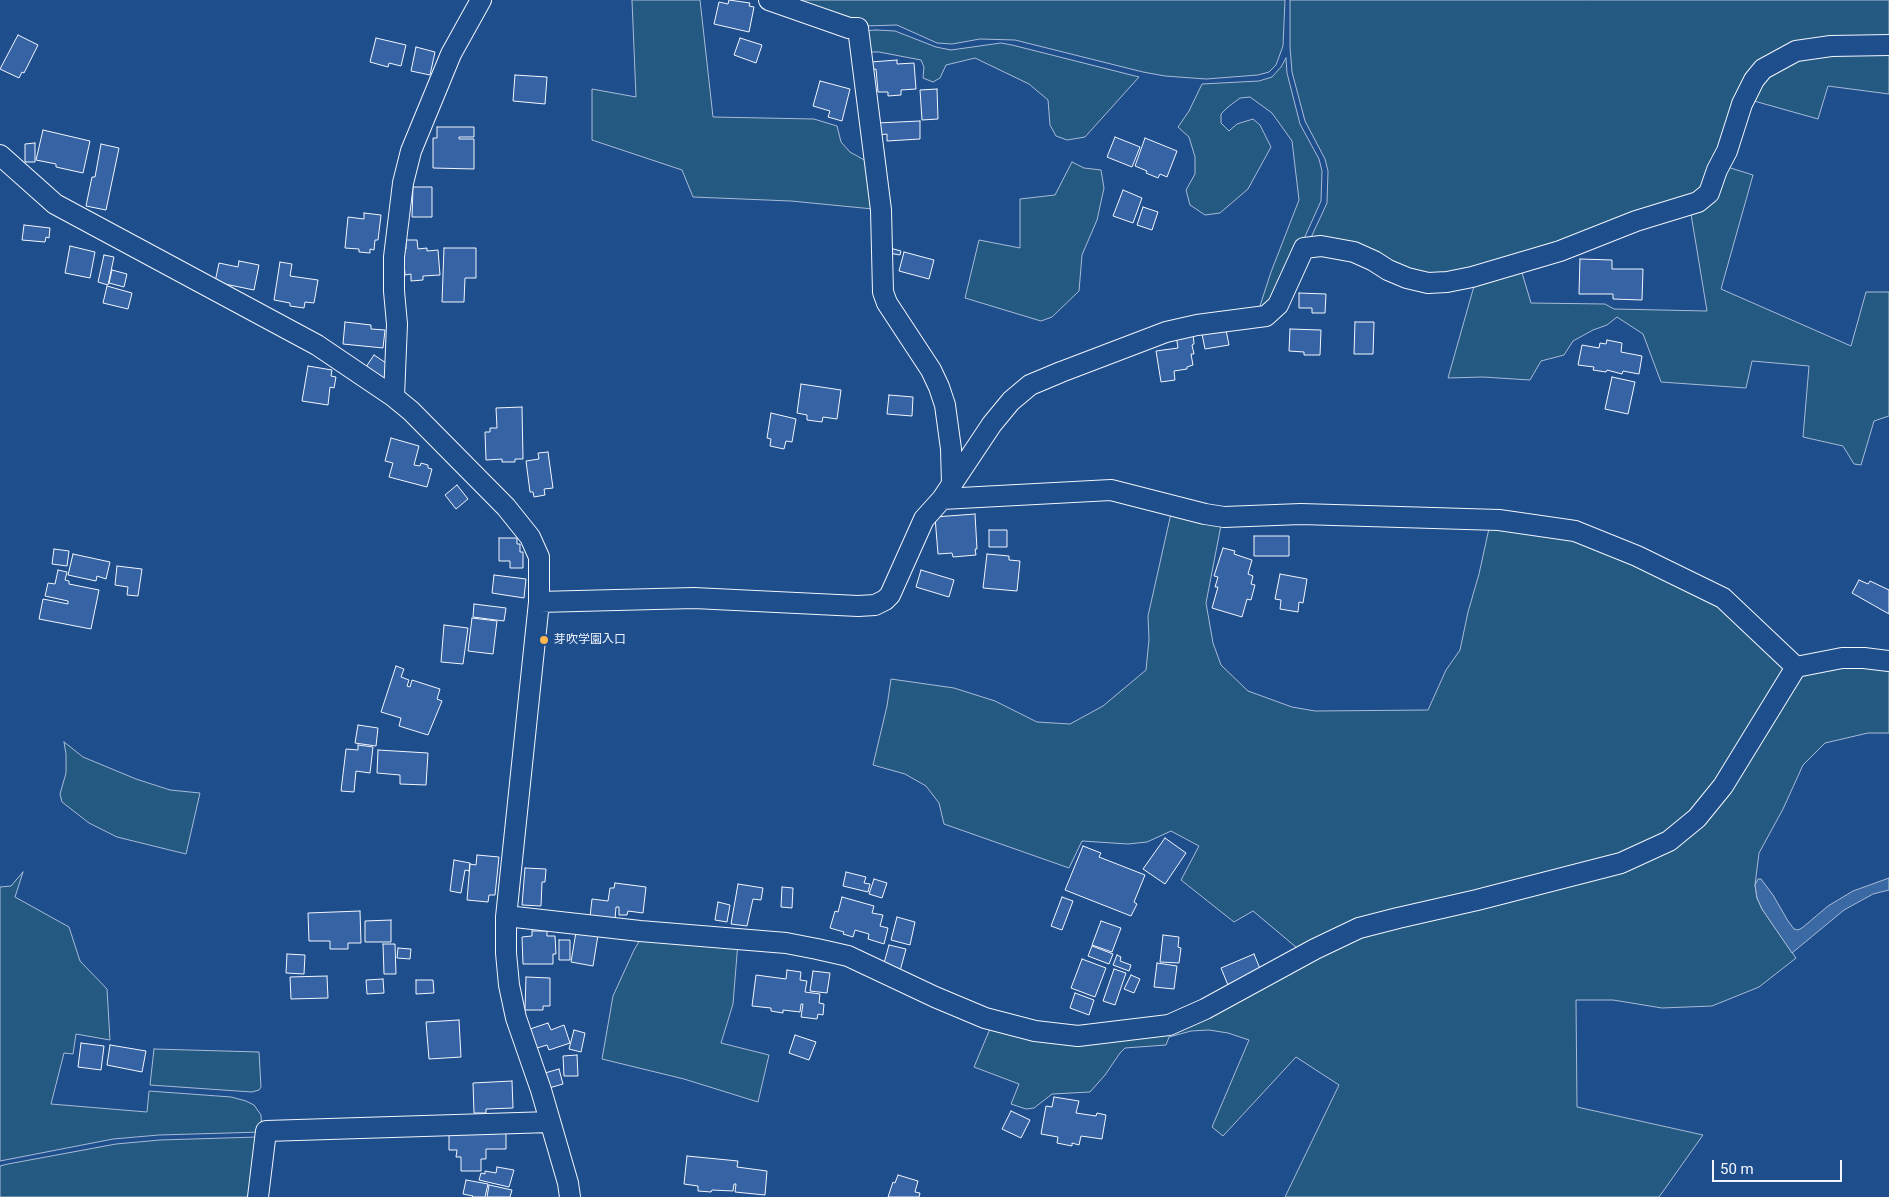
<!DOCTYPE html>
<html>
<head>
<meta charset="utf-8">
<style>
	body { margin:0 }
	#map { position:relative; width:1889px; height:1197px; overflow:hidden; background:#1f4e8c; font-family:Roboto,sans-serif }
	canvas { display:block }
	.scale { position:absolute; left:1712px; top:1160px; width:130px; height:22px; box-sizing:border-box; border:2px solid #f2f6ff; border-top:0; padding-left:6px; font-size:15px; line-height:18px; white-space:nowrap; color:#f2f6ff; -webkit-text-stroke:4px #1f4e8c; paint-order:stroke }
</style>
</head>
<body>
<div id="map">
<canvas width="1889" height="1197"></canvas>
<div class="scale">50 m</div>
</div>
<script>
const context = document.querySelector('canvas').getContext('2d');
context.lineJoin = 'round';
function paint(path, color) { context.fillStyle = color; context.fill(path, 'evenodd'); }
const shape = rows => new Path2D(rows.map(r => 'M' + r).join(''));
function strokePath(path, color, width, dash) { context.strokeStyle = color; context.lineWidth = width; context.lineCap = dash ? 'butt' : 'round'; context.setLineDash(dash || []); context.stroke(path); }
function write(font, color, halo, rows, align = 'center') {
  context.font = font + ' Roboto,"Noto Sans JP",sans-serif'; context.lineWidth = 4; context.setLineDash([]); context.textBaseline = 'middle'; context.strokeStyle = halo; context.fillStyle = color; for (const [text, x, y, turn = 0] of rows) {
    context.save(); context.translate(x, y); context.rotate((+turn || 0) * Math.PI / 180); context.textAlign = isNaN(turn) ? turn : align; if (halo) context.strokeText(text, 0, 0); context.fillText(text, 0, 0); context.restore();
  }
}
const green = shape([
	[632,0,700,0,713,117,814,119,837,126,841,142,850,152,866,161,873,209,791,201,693,197,682,170,592,140,592,89,636,97,632,0],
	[778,0,1285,0,1283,46,1276,65,1269,72,1258,75,1206,79,1165,76,1143,72,1015,40,980,39,952,44,937,43,897,25,864,26,778,0],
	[1290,0,1889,0,1889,41,1776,56,1696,199,1437,280,1307,246,1327,203,1328,171,1325,159,1305,121,1292,72,1290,47,1290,0],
	[876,30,895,31,936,47,951,50,1001,43,1012,45,1139,77,1085,137,1067,140,1056,136,1050,125,1048,100,1029,84,975,58,946,65,940,78,933,82,923,78,924,67,921,60,879,52,864,52,862,31,876,30],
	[1889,50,1889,94,1828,86,1818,119,1747,99,1779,62,1889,50],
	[1286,58,1287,73,1300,124,1319,159,1322,171,1321,201,1276,301,1258,312,1271,272,1299,200,1292,141,1272,113,1250,97,1240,98,1228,107,1221,114,1221,123,1229,131,1237,124,1253,119,1260,125,1271,147,1248,189,1220,213,1205,215,1190,205,1186,190,1195,174,1195,157,1189,137,1178,127,1189,111,1202,84,1259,81,1272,77,1281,67,1286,58],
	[1072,162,1084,168,1101,170,1104,188,1097,220,1082,255,1079,291,1052,317,1041,321,965,298,979,240,1020,248,1020,199,1055,195,1072,162],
	[1724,166,1753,175,1721,289,1851,346,1866,292,1889,292,1889,416,1874,421,1861,465,1854,464,1843,446,1803,437,1809,366,1752,361,1746,388,1661,382,1643,334,1617,317,1607,325,1593,330,1573,341,1564,355,1541,361,1530,380,1483,377,1448,378,1476,279,1520,266,1531,303,1605,304,1614,309,1707,311,1690,208,1724,166],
	[1172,509,1222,520,1206,603,1213,643,1221,665,1248,691,1292,707,1315,711,1428,710,1446,670,1460,650,1468,612,1479,574,1490,524,1556,532,1708,589,1786,667,1725,778,1665,839,1303,953,1253,911,1234,922,1181,880,1199,846,1171,831,1147,842,1128,844,1082,841,1069,868,944,824,939,803,926,786,905,774,873,765,887,706,891,679,954,688,995,701,1037,722,1070,724,1103,706,1146,670,1149,639,1148,616,1172,509],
	[1830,664,1889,668,1889,733,1868,733,1825,743,1803,765,1783,809,1759,853,1755,885,1757,898,1762,909,1796,958,1759,987,1712,1006,1662,1008,1613,1000,1576,1000,1577,1107,1703,1135,1659,1197,1285,1197,1339,1085,1296,1057,1223,1136,1212,1127,1249,1040,1228,1033,1209,1030,1191,1031,1169,1037,1166,1045,1125,1048,1120,1053,1105,1075,1090,1092,1052,1094,1034,1108,1026,1109,1011,1104,1019,1084,974,1067,992,1024,1136,1034,1361,932,1669,844,1797,671,1830,664],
	[64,742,83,757,136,779,170,790,200,793,186,854,117,837,89,823,62,802,60,794,66,773,66,754,64,742],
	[23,872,15,897,69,927,80,961,107,989,110,1040,76,1034,73,1054,64,1053,51,1104,147,1112,149,1091,231,1097,246,1101,254,1105,261,1115,262,1132,159,1135,113,1139,0,1161,0,887,11,886,23,872],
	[643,935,738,942,733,1004,721,1043,769,1055,758,1102,684,1079,602,1059,613,996,634,950,643,935],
	[154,1049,259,1052,261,1087,259,1090,252,1092,150,1085,154,1049],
	[258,1137,253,1197,0,1197,0,1166,8,1164,116,1144,160,1140,258,1137]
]);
const water = shape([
	[1889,878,1889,890,1873,894,1844,910,1792,953,1762,909,1757,898,1755,885,1758,879,1761,879,1773,895,1788,921,1794,929,1798,930,1802,928,1828,906,1853,891,1889,878]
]);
const building = shape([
	[729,0,750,3,749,6,754,7,749,32,714,24,719,2,728,4,729,0],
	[18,35,38,45,24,73,22,72,19,78,0,69,18,35],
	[376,38,406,45,401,66,389,63,388,67,370,62,376,38],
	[740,38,762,45,756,63,734,55,740,38],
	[416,47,435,52,430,75,411,71,416,47],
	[897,60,897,64,914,63,916,89,901,90,901,95,888,96,888,92,878,92,876,69,871,70,871,62,897,60],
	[515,75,547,77,545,104,513,101,515,75],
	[820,81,850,89,842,121,828,117,830,111,813,106,820,81],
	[937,89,938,119,922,120,920,90,937,89],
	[920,121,920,139,887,141,887,134,878,135,877,123,920,121],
	[437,127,474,127,474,137,459,137,459,139,474,139,474,169,433,168,433,138,437,138,437,127],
	[43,130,90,141,83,173,56,167,56,164,36,160,43,130],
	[1115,137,1140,147,1132,167,1107,157,1115,137],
	[1145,138,1177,151,1167,177,1160,174,1158,178,1146,173,1147,171,1135,166,1145,138],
	[35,143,35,162,25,162,25,144,35,143],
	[101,144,119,148,106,210,86,206,92,177,95,177,101,144],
	[413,187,432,187,432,217,412,217,413,187],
	[1123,190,1142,198,1133,223,1113,216,1123,190],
	[1143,207,1158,212,1152,230,1137,225,1143,207],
	[364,213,381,215,378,240,375,240,374,250,370,249,370,253,359,252,359,249,345,248,348,217,364,219,364,213],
	[24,225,50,228,49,238,46,237,45,242,22,240,24,225],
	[406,240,417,240,418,249,427,248,427,251,438,250,440,275,423,276,423,280,411,281,411,274,405,275,403,250,406,249,406,240],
	[70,246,95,252,90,278,65,273,70,246],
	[444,248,476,248,476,278,465,278,464,302,442,302,444,248],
	[890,248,901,251,900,255,889,253,890,248],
	[904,252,934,260,929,279,899,271,904,252],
	[104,255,114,257,108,285,98,282,104,255],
	[1580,259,1612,260,1612,269,1643,269,1642,300,1613,299,1613,294,1579,294,1580,259],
	[239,261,259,265,254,290,215,282,219,263,238,267,239,261],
	[280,262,292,264,290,276,318,280,314,303,305,302,304,308,290,306,290,303,274,300,280,262],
	[112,270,127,274,124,287,109,283,112,270],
	[107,286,132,293,128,309,103,303,107,286],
	[1299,293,1326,294,1325,313,1312,313,1312,308,1299,308,1299,293],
	[345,322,371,325,371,329,385,330,383,348,343,344,345,322],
	[1355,322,1374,322,1373,354,1354,354,1355,322],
	[1290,329,1321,330,1320,355,1304,355,1304,352,1289,351,1290,329],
	[1226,330,1229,345,1205,349,1202,334,1226,330],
	[1193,332,1194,344,1192,345,1194,354,1191,354,1193,365,1187,367,1187,369,1174,371,1175,380,1161,382,1156,351,1178,348,1176,335,1193,332],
	[1607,340,1622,343,1621,352,1642,356,1639,374,1623,371,1622,374,1607,370,1606,372,1593,370,1594,367,1578,365,1582,345,1599,348,1600,343,1606,344,1607,340],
	[374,355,386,363,385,381,366,367,374,355],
	[308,366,332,370,331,376,336,377,334,388,330,387,328,405,302,401,308,366],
	[1612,377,1635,382,1628,414,1605,409,1612,377],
	[801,384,841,390,837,419,823,417,822,422,807,420,807,415,797,413,801,384],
	[889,395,913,397,912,416,887,414,889,395],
	[522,407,523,459,515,459,515,462,502,462,502,459,486,460,485,432,490,432,490,428,497,428,496,408,522,407],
	[771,413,796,419,792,442,786,441,784,449,770,446,771,439,767,438,771,413],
	[391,438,419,446,414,465,420,466,421,463,428,465,428,468,432,469,427,487,389,477,393,463,385,461,391,438],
	[548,452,553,488,544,489,545,495,534,497,533,492,530,492,526,461,539,459,538,453,548,452],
	[457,485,468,499,456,509,445,495,457,485],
	[975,514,977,549,975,549,976,555,953,557,952,553,938,554,935,517,975,514],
	[989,530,1007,530,1007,547,989,547,989,530],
	[1254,536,1289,536,1289,556,1254,556,1254,536],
	[499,538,517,538,517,544,520,544,520,552,523,552,523,568,510,568,510,561,499,561,499,538],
	[1223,548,1235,551,1234,554,1252,560,1248,574,1253,576,1251,584,1255,585,1251,600,1247,599,1242,617,1212,608,1218,587,1215,587,1218,577,1214,576,1223,548],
	[54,549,69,551,67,566,52,564,54,549],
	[73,554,110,562,106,579,97,576,96,581,68,575,73,554],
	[987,554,1009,556,1009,560,1020,561,1017,591,983,588,987,554],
	[117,566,142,569,138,596,127,595,128,587,115,585,117,566],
	[58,570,67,572,65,580,69,581,69,584,99,590,91,629,39,619,43,599,68,604,68,601,45,596,48,583,55,584,58,570],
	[921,570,954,580,949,597,916,587,921,570],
	[1280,574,1307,579,1303,603,1299,602,1298,612,1280,609,1281,600,1275,599,1280,574],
	[494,575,526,579,524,598,492,593,494,575],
	[1859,580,1868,584,1870,581,1889,590,1889,614,1852,593,1859,580],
	[474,604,506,608,504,621,473,617,474,604],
	[472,618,497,621,493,654,468,651,472,618],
	[444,625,468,628,463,664,441,662,444,625],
	[396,666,404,669,401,677,409,680,407,686,410,687,412,680,440,689,437,699,442,701,428,735,399,726,401,718,381,712,396,666],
	[358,725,378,728,376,746,355,743,358,725],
	[358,745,373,747,370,773,356,771,354,792,341,791,346,749,358,750,358,745],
	[378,750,428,753,426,785,400,784,400,775,377,773,378,750],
	[1165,838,1186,853,1165,884,1143,869,1165,838],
	[1083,846,1101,853,1099,857,1145,875,1134,902,1137,904,1131,916,1065,890,1083,846],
	[477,855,499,857,495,895,489,895,488,902,467,900,470,864,476,865,477,855],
	[454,860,470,863,469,871,465,870,461,893,450,891,454,860],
	[525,868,546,869,545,882,542,882,541,906,522,905,525,868],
	[846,872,866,877,864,883,870,884,868,892,843,886,846,872],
	[874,879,887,883,882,898,869,894,874,879],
	[615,883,646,887,643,913,628,911,627,915,619,915,619,907,616,907,615,919,590,917,592,899,608,901,610,888,614,888,615,883],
	[738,884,763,888,761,900,753,899,747,926,731,924,738,884],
	[782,887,793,888,792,908,781,907,782,887],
	[842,897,874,906,872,913,883,915,880,926,888,928,884,944,868,939,869,934,855,930,853,937,843,934,844,932,830,928,835,911,838,912,842,897],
	[1062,897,1073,901,1062,930,1051,926,1062,897],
	[718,902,730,905,727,922,715,920,718,902],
	[360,911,361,943,348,943,348,949,330,949,330,941,309,941,308,913,360,911],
	[897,917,915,922,910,945,891,940,897,917],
	[391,920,391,942,365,942,365,921,391,920],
	[1101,921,1121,928,1112,952,1092,945,1101,921],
	[532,931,547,931,547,936,555,936,556,954,553,954,553,964,523,964,522,937,532,936,532,931],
	[576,932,598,935,593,966,571,962,576,932],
	[1163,935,1179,937,1178,947,1181,948,1179,963,1160,962,1163,935],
	[559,940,570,940,570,960,559,960,559,940],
	[383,944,395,944,396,974,384,974,383,944],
	[889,945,906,949,900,971,883,967,889,945],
	[1092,946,1113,954,1109,964,1088,956,1092,946],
	[398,948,411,949,410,959,397,958,398,948],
	[287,954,305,955,304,974,286,973,287,954],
	[1254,954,1263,976,1230,990,1221,968,1254,954],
	[1117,955,1121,957,1120,961,1131,965,1129,971,1113,965,1117,955],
	[1082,959,1106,968,1095,997,1071,988,1082,959],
	[1157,963,1177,966,1174,989,1154,987,1157,963],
	[1114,969,1126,973,1115,1005,1103,1001,1114,969],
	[787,970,801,972,800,980,807,981,805,992,820,994,819,1003,824,1004,823,1015,818,1014,817,1019,801,1017,803,1004,801,1004,800,1012,783,1010,783,1013,771,1011,771,1008,752,1006,756,975,786,979,787,970],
	[813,971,830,973,827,993,810,991,813,971],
	[1131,975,1140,979,1134,993,1124,989,1131,975],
	[327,976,328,998,291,999,290,977,327,976],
	[526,977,550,978,550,1006,543,1006,543,1010,525,1010,526,977],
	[383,979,384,993,367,994,366,980,383,979],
	[416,980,433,980,434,993,416,994,416,980],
	[1075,993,1094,1000,1089,1015,1070,1008,1075,993],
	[459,1020,461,1057,429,1059,426,1022,459,1020],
	[548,1023,551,1030,564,1025,570,1043,549,1050,547,1045,537,1048,530,1029,548,1023],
	[574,1030,585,1033,581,1052,569,1049,574,1030],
	[795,1035,816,1042,809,1060,789,1053,795,1035],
	[81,1043,104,1046,101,1070,78,1067,81,1043],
	[110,1045,146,1051,142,1072,107,1065,110,1045],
	[577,1055,578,1076,564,1076,563,1056,577,1055],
	[559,1069,563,1084,549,1088,545,1073,559,1069],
	[512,1081,513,1108,486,1109,486,1113,474,1113,473,1083,512,1081],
	[1054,1097,1079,1101,1076,1113,1096,1116,1097,1113,1106,1115,1102,1139,1081,1136,1079,1145,1072,1143,1072,1146,1057,1143,1058,1137,1041,1134,1046,1106,1052,1107,1054,1097],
	[1011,1111,1030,1120,1021,1138,1002,1129,1011,1111],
	[506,1132,506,1149,486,1149,486,1159,481,1159,481,1171,461,1171,461,1157,456,1157,457,1150,449,1150,449,1133,506,1132],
	[687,1156,738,1161,737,1167,767,1171,765,1195,735,1192,736,1184,734,1184,733,1191,712,1190,711,1192,698,1191,698,1186,684,1184,687,1156],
	[497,1167,514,1170,509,1187,479,1180,481,1173,485,1174,485,1171,496,1173,497,1167],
	[898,1175,918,1181,915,1192,920,1193,919,1197,888,1197,893,1182,895,1183,898,1175],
	[466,1180,488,1184,485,1197,472,1197,473,1196,463,1194,466,1180],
	[489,1185,512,1190,510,1197,487,1197,489,1185]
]);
const minor = shape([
	[769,0,849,28,858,28,881,210,883,292,887,303,931,370,939,387,945,405,951,449,952,484],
	[0,155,55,204,317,345,394,397,411,411,506,507,530,537,539,557,539,602,506,917,506,953,509,985,516,1018,541,1090,568,1183,570,1197],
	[394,397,397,324,394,291,394,257,403,183,411,151,451,54,481,0],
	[942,499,1111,490,1205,514,1224,517,1301,514,1499,520,1575,531,1637,556,1723,598,1796,667],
	[539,602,694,598,858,606,875,605,885,600,890,595,924,519,942,499,992,424,1011,401,1030,385,1061,372,1166,332,1197,325,1266,316,1278,305,1304,248,1321,246,1354,252,1374,261,1388,270,1407,278,1428,283,1447,282,1472,277,1560,251,1636,221,1698,202,1709,193,1717,170,1727,151,1742,104,1754,80,1763,69,1796,51,1831,46,1889,45],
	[506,917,515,917,640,931,786,943,817,949,848,956,935,997,985,1018,1035,1031,1078,1036,1169,1025,1205,1009,1315,949,1359,928,1398,918,1477,900,1621,863,1669,841,1697,818,1723,786,1796,667,1842,658,1864,658,1889,661],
	[258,1197,266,1131,550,1122]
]);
const markers = [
	[544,640,5,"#ffb74d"]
];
const poiNames = [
	["芽吹学園入口",554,640]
];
paint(green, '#245a82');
strokePath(green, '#a8bbd7', 1);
paint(water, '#3b69a3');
strokePath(water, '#a8bbd7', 1);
paint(building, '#3563a3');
strokePath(building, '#f2f6ff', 1);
strokePath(minor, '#f2f6ff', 22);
strokePath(minor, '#1f4e8c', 20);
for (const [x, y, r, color] of markers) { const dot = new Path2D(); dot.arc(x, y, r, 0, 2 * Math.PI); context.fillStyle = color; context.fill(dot); strokePath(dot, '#1f4e8c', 2); }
write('12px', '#f2f6ff', '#1f4e8c', poiNames, 'left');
</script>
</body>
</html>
